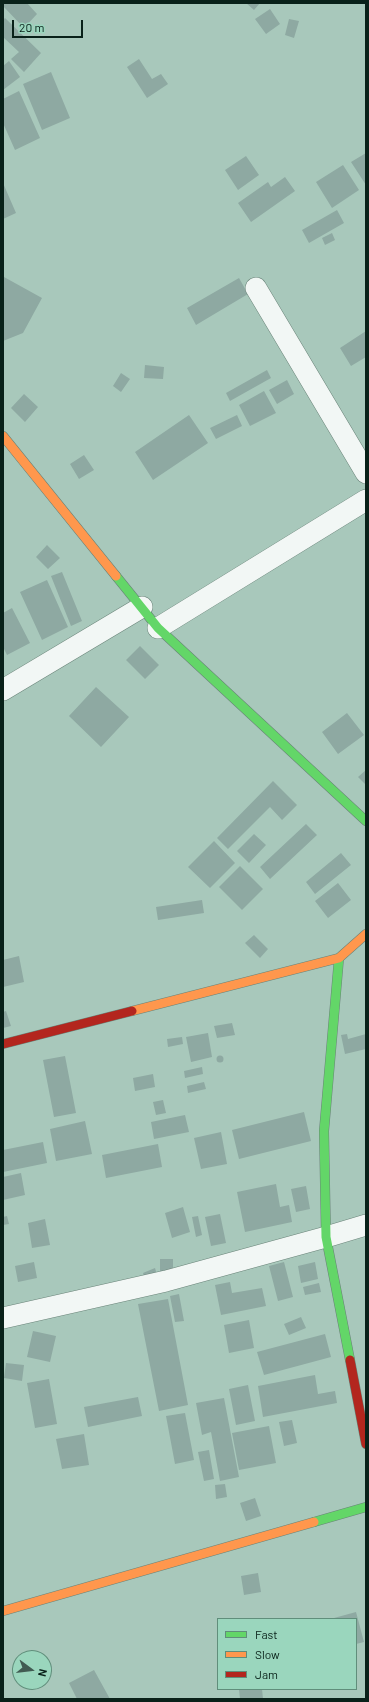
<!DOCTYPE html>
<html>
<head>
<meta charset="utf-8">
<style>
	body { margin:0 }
	#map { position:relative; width:369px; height:1702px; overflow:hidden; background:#a8c8bb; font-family:Barlow,sans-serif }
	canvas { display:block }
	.frame { position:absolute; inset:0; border:4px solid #092119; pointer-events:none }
	.legend { position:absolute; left:217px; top:1618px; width:140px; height:72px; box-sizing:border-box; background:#9ad6bd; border:1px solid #608e7b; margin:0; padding:5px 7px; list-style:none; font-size:12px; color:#092119 }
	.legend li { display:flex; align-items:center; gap:8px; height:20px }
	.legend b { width:20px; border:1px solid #608e7b }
	.north { position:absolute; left:12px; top:1650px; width:40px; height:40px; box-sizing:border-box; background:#9ad6bd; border:1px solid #608e7b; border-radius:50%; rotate:105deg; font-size:11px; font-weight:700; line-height:16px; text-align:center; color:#092119 }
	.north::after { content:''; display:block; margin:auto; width:14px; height:18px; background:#415b52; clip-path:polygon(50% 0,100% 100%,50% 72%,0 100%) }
	.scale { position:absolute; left:12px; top:20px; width:71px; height:18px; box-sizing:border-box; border:2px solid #092119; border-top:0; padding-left:5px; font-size:12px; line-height:14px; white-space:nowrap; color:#092119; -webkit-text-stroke:3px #9ad6bd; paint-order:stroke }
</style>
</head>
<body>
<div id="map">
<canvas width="369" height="1702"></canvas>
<div class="frame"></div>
<ul class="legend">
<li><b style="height:5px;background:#63d668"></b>Fast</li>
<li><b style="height:5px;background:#ff974d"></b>Slow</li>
<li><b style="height:5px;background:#b3261e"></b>Jam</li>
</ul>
<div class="north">N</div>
<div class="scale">20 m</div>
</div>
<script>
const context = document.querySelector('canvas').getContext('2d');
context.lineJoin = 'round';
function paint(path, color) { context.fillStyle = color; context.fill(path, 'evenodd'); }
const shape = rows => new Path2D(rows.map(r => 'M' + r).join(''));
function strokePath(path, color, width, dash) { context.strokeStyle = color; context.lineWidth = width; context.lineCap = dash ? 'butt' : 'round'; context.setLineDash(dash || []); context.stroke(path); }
const building = shape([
	[3,3,27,3,37,14,24,28,3,6],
	[246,3,260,3,254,10],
	[270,9,280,24,266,34,255,19],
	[5,18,41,53,24,72,11,59,19,52,3,37,3,20],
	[289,19,299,21,294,38,285,35],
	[139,59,152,79,161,74,168,84,147,98,127,67],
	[9,61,20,77,3,90,3,66],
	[51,72,70,118,42,130,23,84],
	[19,91,40,138,15,150,3,123,3,99],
	[366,153,366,185,351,162],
	[246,156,259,175,238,190,225,170],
	[343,165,359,190,332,208,316,182],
	[285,177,295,191,251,222,238,203,268,182,271,187],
	[3,183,16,213,3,219],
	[337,210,344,223,309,243,302,230],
	[332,233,335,240,325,245,322,238],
	[4,277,42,298,23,333,3,341],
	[239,278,248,294,196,325,187,308],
	[366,331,366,357,351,366,340,348],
	[145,365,164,367,163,379,144,378],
	[267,370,271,378,230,401,226,393],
	[121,373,130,379,121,392,113,386],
	[287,380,294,394,277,404,269,390],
	[264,391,276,413,250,426,239,405],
	[24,394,38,407,25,422,11,408],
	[189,415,208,443,153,480,135,452],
	[237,415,242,426,216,439,210,428],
	[84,455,94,470,79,479,70,464],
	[47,545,60,558,48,569,36,557],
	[62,572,82,621,71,626,51,576],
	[47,580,68,627,42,640,20,592],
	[12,608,30,643,7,655,3,647,3,613],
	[140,646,159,665,145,679,126,660],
	[96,687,129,717,101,747,69,716],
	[347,713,364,735,338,754,322,732],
	[366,770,366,785,358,777],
	[273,781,297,805,282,820,270,807,228,849,217,838],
	[306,824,317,835,270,879,260,867],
	[254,834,266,845,249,863,237,851],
	[214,841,235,863,210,888,188,867],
	[341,853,351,865,315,894,306,882],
	[240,866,263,889,242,910,219,887],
	[338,883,351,900,328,918,315,901],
	[202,900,204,913,158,920,156,907],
	[254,935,268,949,260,958,245,943],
	[19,956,24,982,3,987,3,960],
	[6,1011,11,1026,3,1028,3,1012],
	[232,1023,235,1035,217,1038,214,1026],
	[208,1033,212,1057,191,1062,186,1037],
	[347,1034,348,1039,366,1034,366,1049,345,1054,341,1035],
	[182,1037,183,1044,168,1047,167,1039],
	'216.5 1059a3.5 3.5 0 1 1 7 0a3.5 3.5 0 1 1-7 0Z',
	[65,1056,76,1113,54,1117,43,1060],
	[202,1067,203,1074,185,1078,184,1071],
	[153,1074,155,1087,135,1091,133,1078],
	[204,1082,206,1089,188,1093,187,1086],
	[163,1100,166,1113,156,1115,153,1102],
	[304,1112,311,1141,239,1159,232,1130],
	[185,1115,189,1132,154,1139,151,1122],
	[85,1121,92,1154,56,1161,50,1129],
	[221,1132,227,1164,201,1169,194,1138],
	[43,1142,47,1163,3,1172,3,1150],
	[158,1144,162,1167,106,1178,102,1155],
	[21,1173,25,1195,3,1200,3,1177],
	[276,1184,280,1207,289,1205,292,1222,245,1232,237,1192],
	[306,1186,310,1209,296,1212,291,1189],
	[183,1207,190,1232,172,1238,165,1213],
	[220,1214,226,1243,211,1246,205,1217],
	[7,1216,9,1224,3,1225,3,1217],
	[198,1216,202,1235,196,1237,192,1217],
	[45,1219,50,1245,32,1248,28,1223],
	[160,1259,173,1259,173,1271,160,1271],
	[34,1262,37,1278,18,1282,15,1266],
	[284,1262,293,1297,278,1301,269,1266],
	[315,1262,318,1279,301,1283,298,1266],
	[155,1268,157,1275,145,1279,143,1273],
	[230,1282,232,1293,262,1288,266,1306,221,1315,215,1285],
	[319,1283,321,1292,305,1295,303,1287],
	[179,1294,184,1321,175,1322,170,1296],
	[168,1299,188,1405,159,1411,138,1304],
	[301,1317,306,1328,289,1335,284,1324],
	[249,1320,254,1348,229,1353,224,1325],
	[33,1331,56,1336,50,1362,27,1357],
	[325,1334,331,1357,264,1375,257,1352],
	[6,1363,24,1365,22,1381,4,1378],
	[315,1375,318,1394,335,1391,337,1403,263,1417,258,1386],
	[49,1379,57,1424,35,1428,27,1383],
	[248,1385,255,1421,236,1425,229,1389],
	[138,1397,142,1416,88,1427,84,1407],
	[224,1398,239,1477,220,1481,211,1432,202,1435,196,1403],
	[185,1413,194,1460,175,1464,166,1416],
	[292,1420,297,1443,284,1446,279,1422],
	[269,1426,276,1463,239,1470,232,1433],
	[84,1434,89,1465,62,1469,56,1439],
	[209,1450,214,1479,204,1481,198,1452],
	[225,1484,227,1497,216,1499,215,1485],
	[255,1498,261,1516,246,1521,240,1503],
	[258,1573,261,1592,244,1595,241,1576],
	[356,1612,364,1642,356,1644,356,1619,335,1619,334,1618],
	[94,1670,110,1699,77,1699,69,1683],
	[239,1689,262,1689,263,1699,240,1699]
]);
const street = shape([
	[256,288,366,473],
	[158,628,366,500],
	[3,690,142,607],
	[3,1318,166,1281,326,1237,366,1225]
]);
const fast = shape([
	[116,576,158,628,366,821],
	[339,958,324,1131,326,1237,350,1360],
	[314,1522,366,1507]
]);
const slow = shape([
	[3,436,116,576],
	[132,1011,339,958,366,934],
	[3,1611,314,1522]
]);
const jam = shape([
	[3,1044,132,1011],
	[350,1360,366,1444]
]);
paint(building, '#8ea9a2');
strokePath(street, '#698378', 22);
strokePath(fast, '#698378', 10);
strokePath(slow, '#698378', 10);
strokePath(jam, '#698378', 10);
strokePath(street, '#f2f7f5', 21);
strokePath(fast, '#63d668', 9);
strokePath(slow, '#ff974d', 9);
strokePath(jam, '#b3261e', 9);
</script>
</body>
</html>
